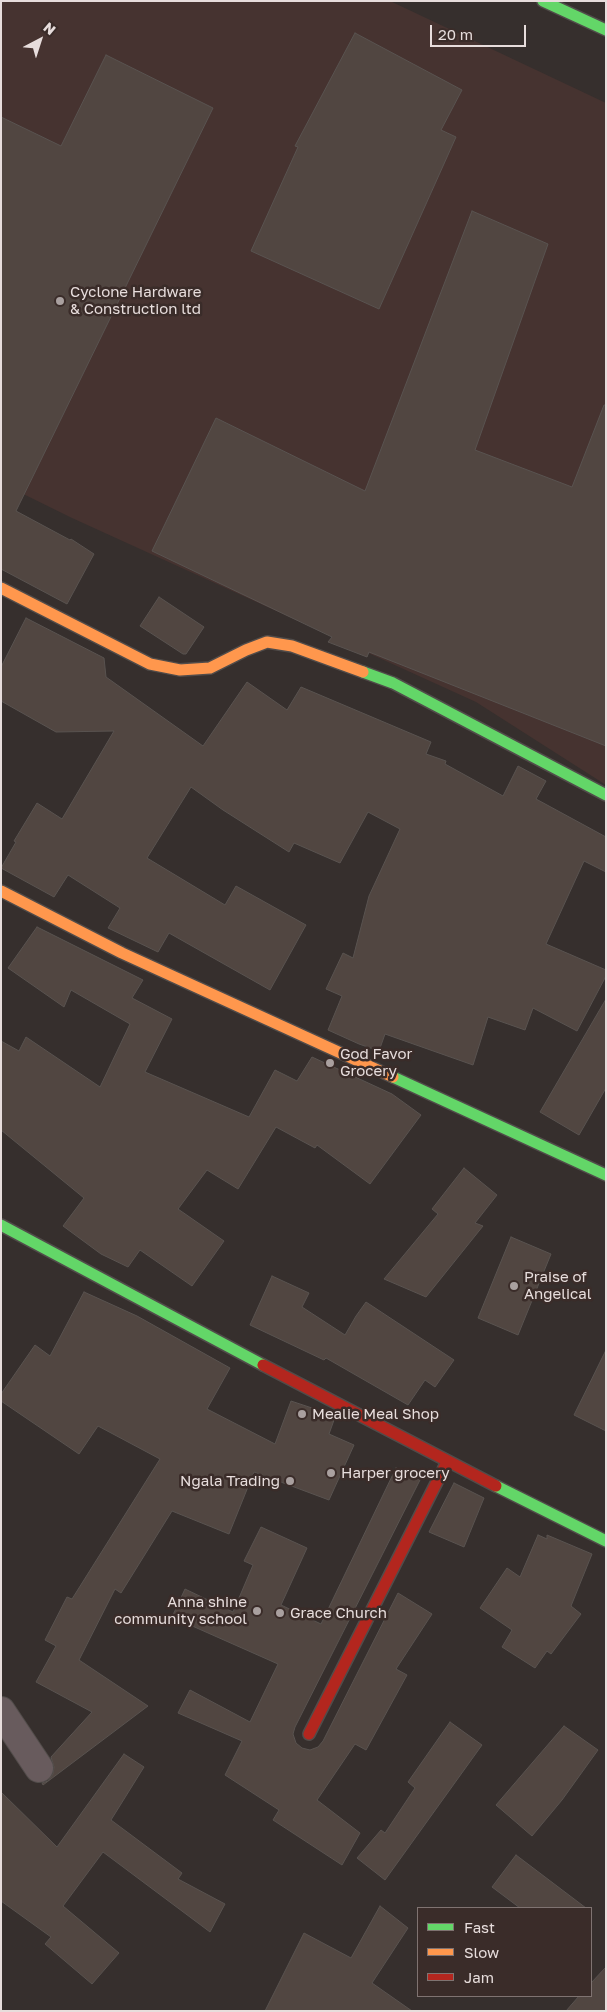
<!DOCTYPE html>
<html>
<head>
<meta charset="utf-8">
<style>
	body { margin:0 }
	#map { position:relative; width:607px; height:2012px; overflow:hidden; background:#362f2d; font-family:"Golos Text",sans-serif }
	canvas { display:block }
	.frame { position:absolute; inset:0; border:2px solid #e7dddc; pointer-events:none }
	.legend { position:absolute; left:417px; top:1907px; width:175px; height:90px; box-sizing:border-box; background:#3a2c29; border:1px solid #7f7371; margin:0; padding:6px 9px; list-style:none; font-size:15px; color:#e7dddc }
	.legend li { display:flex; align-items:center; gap:10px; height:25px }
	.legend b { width:25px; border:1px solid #7f7371 }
	.north { position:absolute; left:15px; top:15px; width:50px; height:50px; -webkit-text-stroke:4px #3a2c29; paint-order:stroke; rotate:40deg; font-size:14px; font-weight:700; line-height:20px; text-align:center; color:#e7dddc }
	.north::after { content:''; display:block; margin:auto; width:18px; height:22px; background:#e7dddc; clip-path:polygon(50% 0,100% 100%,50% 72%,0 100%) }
	.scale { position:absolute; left:430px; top:25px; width:96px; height:22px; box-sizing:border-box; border:2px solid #e7dddc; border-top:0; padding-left:6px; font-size:15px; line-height:18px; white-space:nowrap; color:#e7dddc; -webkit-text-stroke:4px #3a2c29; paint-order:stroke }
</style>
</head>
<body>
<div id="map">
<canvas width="607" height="2012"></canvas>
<div class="frame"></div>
<ul class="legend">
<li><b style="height:6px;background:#63d668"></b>Fast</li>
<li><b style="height:6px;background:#ff974d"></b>Slow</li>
<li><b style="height:6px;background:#b3261e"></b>Jam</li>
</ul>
<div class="north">N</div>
<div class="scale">20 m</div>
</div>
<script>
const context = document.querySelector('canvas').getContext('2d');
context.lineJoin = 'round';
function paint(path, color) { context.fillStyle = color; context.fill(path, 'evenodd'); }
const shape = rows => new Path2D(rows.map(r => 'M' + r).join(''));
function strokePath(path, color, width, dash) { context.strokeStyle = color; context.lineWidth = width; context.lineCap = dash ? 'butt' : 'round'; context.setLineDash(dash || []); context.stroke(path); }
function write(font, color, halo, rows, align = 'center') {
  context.font = font + ' "Golos Text",sans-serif'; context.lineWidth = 5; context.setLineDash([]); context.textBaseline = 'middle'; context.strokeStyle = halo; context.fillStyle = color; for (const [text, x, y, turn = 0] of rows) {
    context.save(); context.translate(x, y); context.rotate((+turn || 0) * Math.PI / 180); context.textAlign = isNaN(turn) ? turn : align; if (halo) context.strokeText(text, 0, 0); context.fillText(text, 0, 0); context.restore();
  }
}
const built = shape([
	[1,1,390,1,606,103,606,785,476,702,72,518,1,483]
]);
const building = shape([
	[355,33,462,90,441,130,456,137,379,309,251,251,298,147,295,146,355,33],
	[106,55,213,108,16,511,70,540,71,539,94,554,67,604,1,569,1,117,61,146,106,55],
	[472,211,548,244,475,450,572,487,604,405,606,405,606,746,369,652,367,657,328,642,332,637,152,551,216,418,365,491,472,211],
	[159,597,204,627,186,654,183,654,140,626,159,597],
	[26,618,104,658,106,677,203,746,247,682,287,710,301,687,431,742,426,754,446,761,445,764,503,796,518,766,546,781,536,799,606,837,606,872,584,861,546,944,606,970,606,976,577,1031,533,1008,525,1030,488,1017,473,1065,385,1034,379,1051,359,1044,328,1030,342,996,326,989,343,953,353,958,369,896,400,829,368,812,340,863,294,843,289,852,223,810,191,787,147,858,225,905,236,886,306,925,270,990,169,933,158,952,108,928,120,908,68,875,54,897,1,868,16,842,14,841,37,803,62,819,114,731,56,732,1,701,1,667,26,618],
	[37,927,143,980,132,998,172,1019,145,1072,249,1117,275,1070,297,1081,312,1057,392,1094,421,1115,370,1184,317,1145,315,1148,276,1127,238,1189,207,1170,178,1209,224,1241,192,1286,140,1250,128,1267,101,1254,63,1226,84,1198,1,1130,1,1041,19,1051,26,1037,100,1087,130,1024,71,990,64,1007,8,968,37,927],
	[606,999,606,1088,579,1135,540,1112,606,999],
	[464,1168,497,1195,475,1223,483,1226,426,1297,384,1279,438,1214,432,1209,464,1168],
	[511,1237,551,1254,518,1335,478,1318,511,1237],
	[272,1276,309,1293,302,1307,345,1335,356,1316,366,1302,454,1360,435,1387,425,1380,408,1405,326,1358,324,1360,250,1325,272,1276],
	[84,1292,137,1316,230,1368,207,1409,275,1444,291,1401,312,1408,334,1420,329,1434,354,1445,329,1500,254,1472,229,1534,172,1511,121,1593,115,1589,79,1660,148,1706,43,1785,42,1783,48,1781,53,1774,54,1767,51,1757,92,1712,36,1682,56,1646,45,1640,67,1597,72,1599,160,1459,98,1426,79,1454,1,1401,1,1394,35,1345,50,1356,84,1292],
	[606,1350,606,1431,574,1415,606,1350],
	[396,1468,420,1480,295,1727,293,1734,296,1743,302,1748,310,1750,318,1747,323,1741,398,1593,432,1614,396,1669,407,1675,366,1750,355,1744,317,1800,360,1833,342,1865,273,1820,279,1810,225,1775,242,1741,178,1713,190,1690,250,1722,278,1664,172,1617,185,1589,233,1612,253,1565,244,1561,261,1527,307,1548,281,1605,321,1624,396,1468],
	[454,1483,484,1498,464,1547,429,1532,454,1483],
	[538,1535,547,1539,547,1535,592,1554,571,1606,581,1614,551,1654,547,1651,535,1668,502,1647,512,1630,480,1608,507,1568,520,1577,538,1535],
	[450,1722,482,1745,385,1880,357,1858,381,1830,385,1833,415,1788,408,1782,450,1722],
	[564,1726,598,1750,562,1800,532,1836,496,1805,564,1726],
	[124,1754,144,1767,111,1820,182,1873,178,1879,225,1904,210,1932,103,1852,63,1906,119,1953,92,1984,45,1944,51,1937,1,1901,1,1792,57,1847,124,1754],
	[516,1855,586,1908,520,1908,492,1887,516,1855],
	[380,1906,408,1928,372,1983,412,2011,265,2011,304,1933,351,1958,380,1906],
	[606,1967,606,2011,566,2011,579,1996,591,1996,591,1983,606,1967]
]);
const street = shape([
	[1,1711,39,1768]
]);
const fast = shape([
	[543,1,606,30],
	[363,672,393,683,606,795],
	[393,1077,606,1175],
	[1,1225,263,1365],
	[496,1486,606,1541]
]);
const slow = shape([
	[1,588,150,664,180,670,210,668,246,650,267,642,292,646,363,672],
	[1,891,122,953,393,1077]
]);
const jam = shape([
	[263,1365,496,1486],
	[309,1734,447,1462]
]);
const markers = [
	[60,301,5,"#a9a09f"],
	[330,1063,5,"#a9a09f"],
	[514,1286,5,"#a9a09f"],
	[302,1414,5,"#a9a09f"],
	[331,1473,5,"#a9a09f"],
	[290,1481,5,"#a9a09f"],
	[257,1611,5,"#a9a09f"],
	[280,1613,5,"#a9a09f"]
];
const poiNames = [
	["Cyclone Hardware",70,292],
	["& Construction ltd",70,309],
	["God Favor",340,1054],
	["Grocery",340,1071],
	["Praise of",524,1277],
	["Angelical",524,1294],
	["Mealie Meal Shop",312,1414],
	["Harper grocery",341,1473],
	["Ngala Trading",280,1481,"right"],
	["Anna shine",247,1602,"right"],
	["community school",247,1619,"right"],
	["Grace Church",290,1613]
];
paint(built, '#463330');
paint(building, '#514641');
strokePath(building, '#595350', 1);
strokePath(street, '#514c4a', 30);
strokePath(fast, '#514c4a', 14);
strokePath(slow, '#514c4a', 14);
strokePath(jam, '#514c4a', 14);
strokePath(street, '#685b5d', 28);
strokePath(fast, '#63d668', 11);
strokePath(slow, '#ff974d', 11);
strokePath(jam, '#b3261e', 11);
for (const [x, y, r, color] of markers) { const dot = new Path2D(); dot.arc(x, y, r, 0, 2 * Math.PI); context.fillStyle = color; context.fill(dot); strokePath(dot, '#3a2c29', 2); }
write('15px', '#e7dddc', '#3a2c29', poiNames, 'left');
</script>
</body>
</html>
